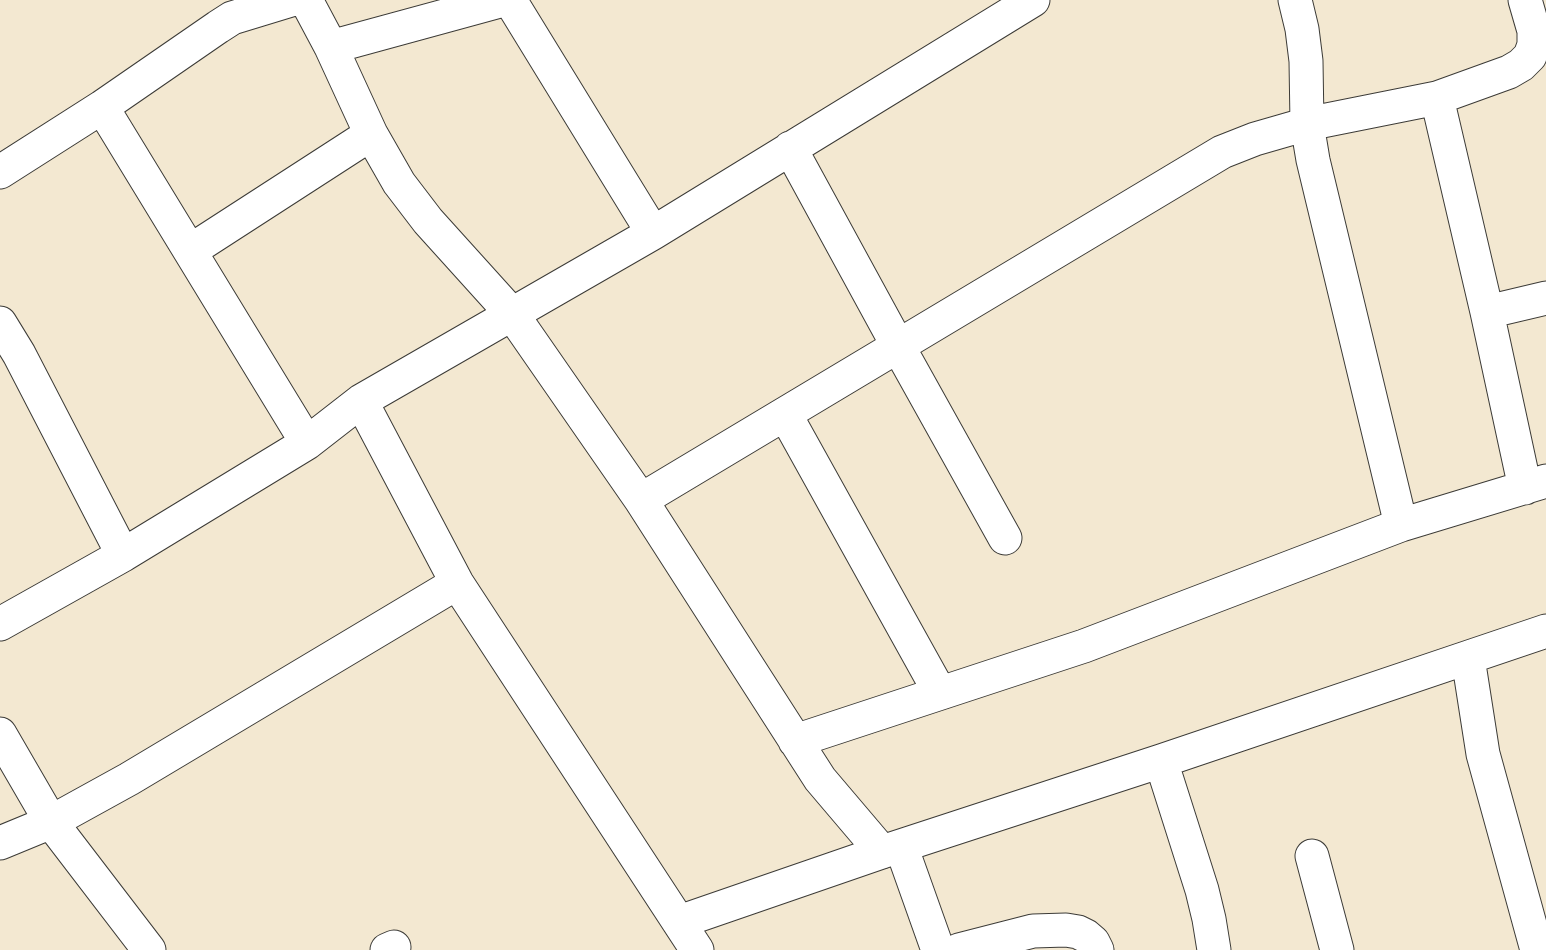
<!DOCTYPE html>
<html>
<head>
<meta charset="utf-8">
<style>
	body { margin:0 }
	canvas { display:block; background:#f3e8d1 }
</style>
</head>
<body>
<canvas width="1546" height="950"></canvas>
<script>
const context = document.querySelector('canvas').getContext('2d');
context.lineJoin = 'round';
const shape = rows => new Path2D(rows.map(r => 'M' + r).join(''));
function strokePath(path, color, width, dash) { context.strokeStyle = color; context.lineWidth = width; context.lineCap = dash ? 'butt' : 'round'; context.setLineDash(dash || []); context.stroke(path); }
const street = shape([
	[306,0,331,47,371,134,399,183,428,221,512,314,641,500,820,779,882,852],
	[510,0,653,233],
	[1295,0,1302,29,1306,61,1307,124,1313,160,1401,525],
	[331,47,503,0],
	[1437,98,1487,312,1525,488],
	[102,107,307,443],
	[790,148,898,346,1005,538],
	[0,172,102,107,218,27,232,18,291,0],
	[190,251,371,134],
	[1487,312,1546,298],
	[0,323,19,354,123,555],
	[361,401,457,583,697,950],
	[785,414,940,693],
	[641,500,1222,152,1255,139,1307,124,1437,98,1509,72,1521,65,1530,56,1534,45,1534,31,1525,0],
	[0,624,123,555,307,443,361,401,653,233,1033,0],
	[1468,658,1483,754,1537,950],
	[0,734,51,822,149,950],
	[795,741,1084,646,1401,525,1546,481],
	[1161,761,1202,890,1209,919,1214,950],
	[0,843,51,822,129,779,457,583],
	[901,846,938,950],
	[1312,856,1337,950],
	[679,922,882,852,1161,761,1546,631],
	[387,950,394,947],
	[959,950,1033,931,1066,930,1078,932,1086,936,1093,942,1097,950]
]);
strokePath(street, '#3c3b37', 35);
strokePath(street, '#fff', 33);
</script>
</body>
</html>
